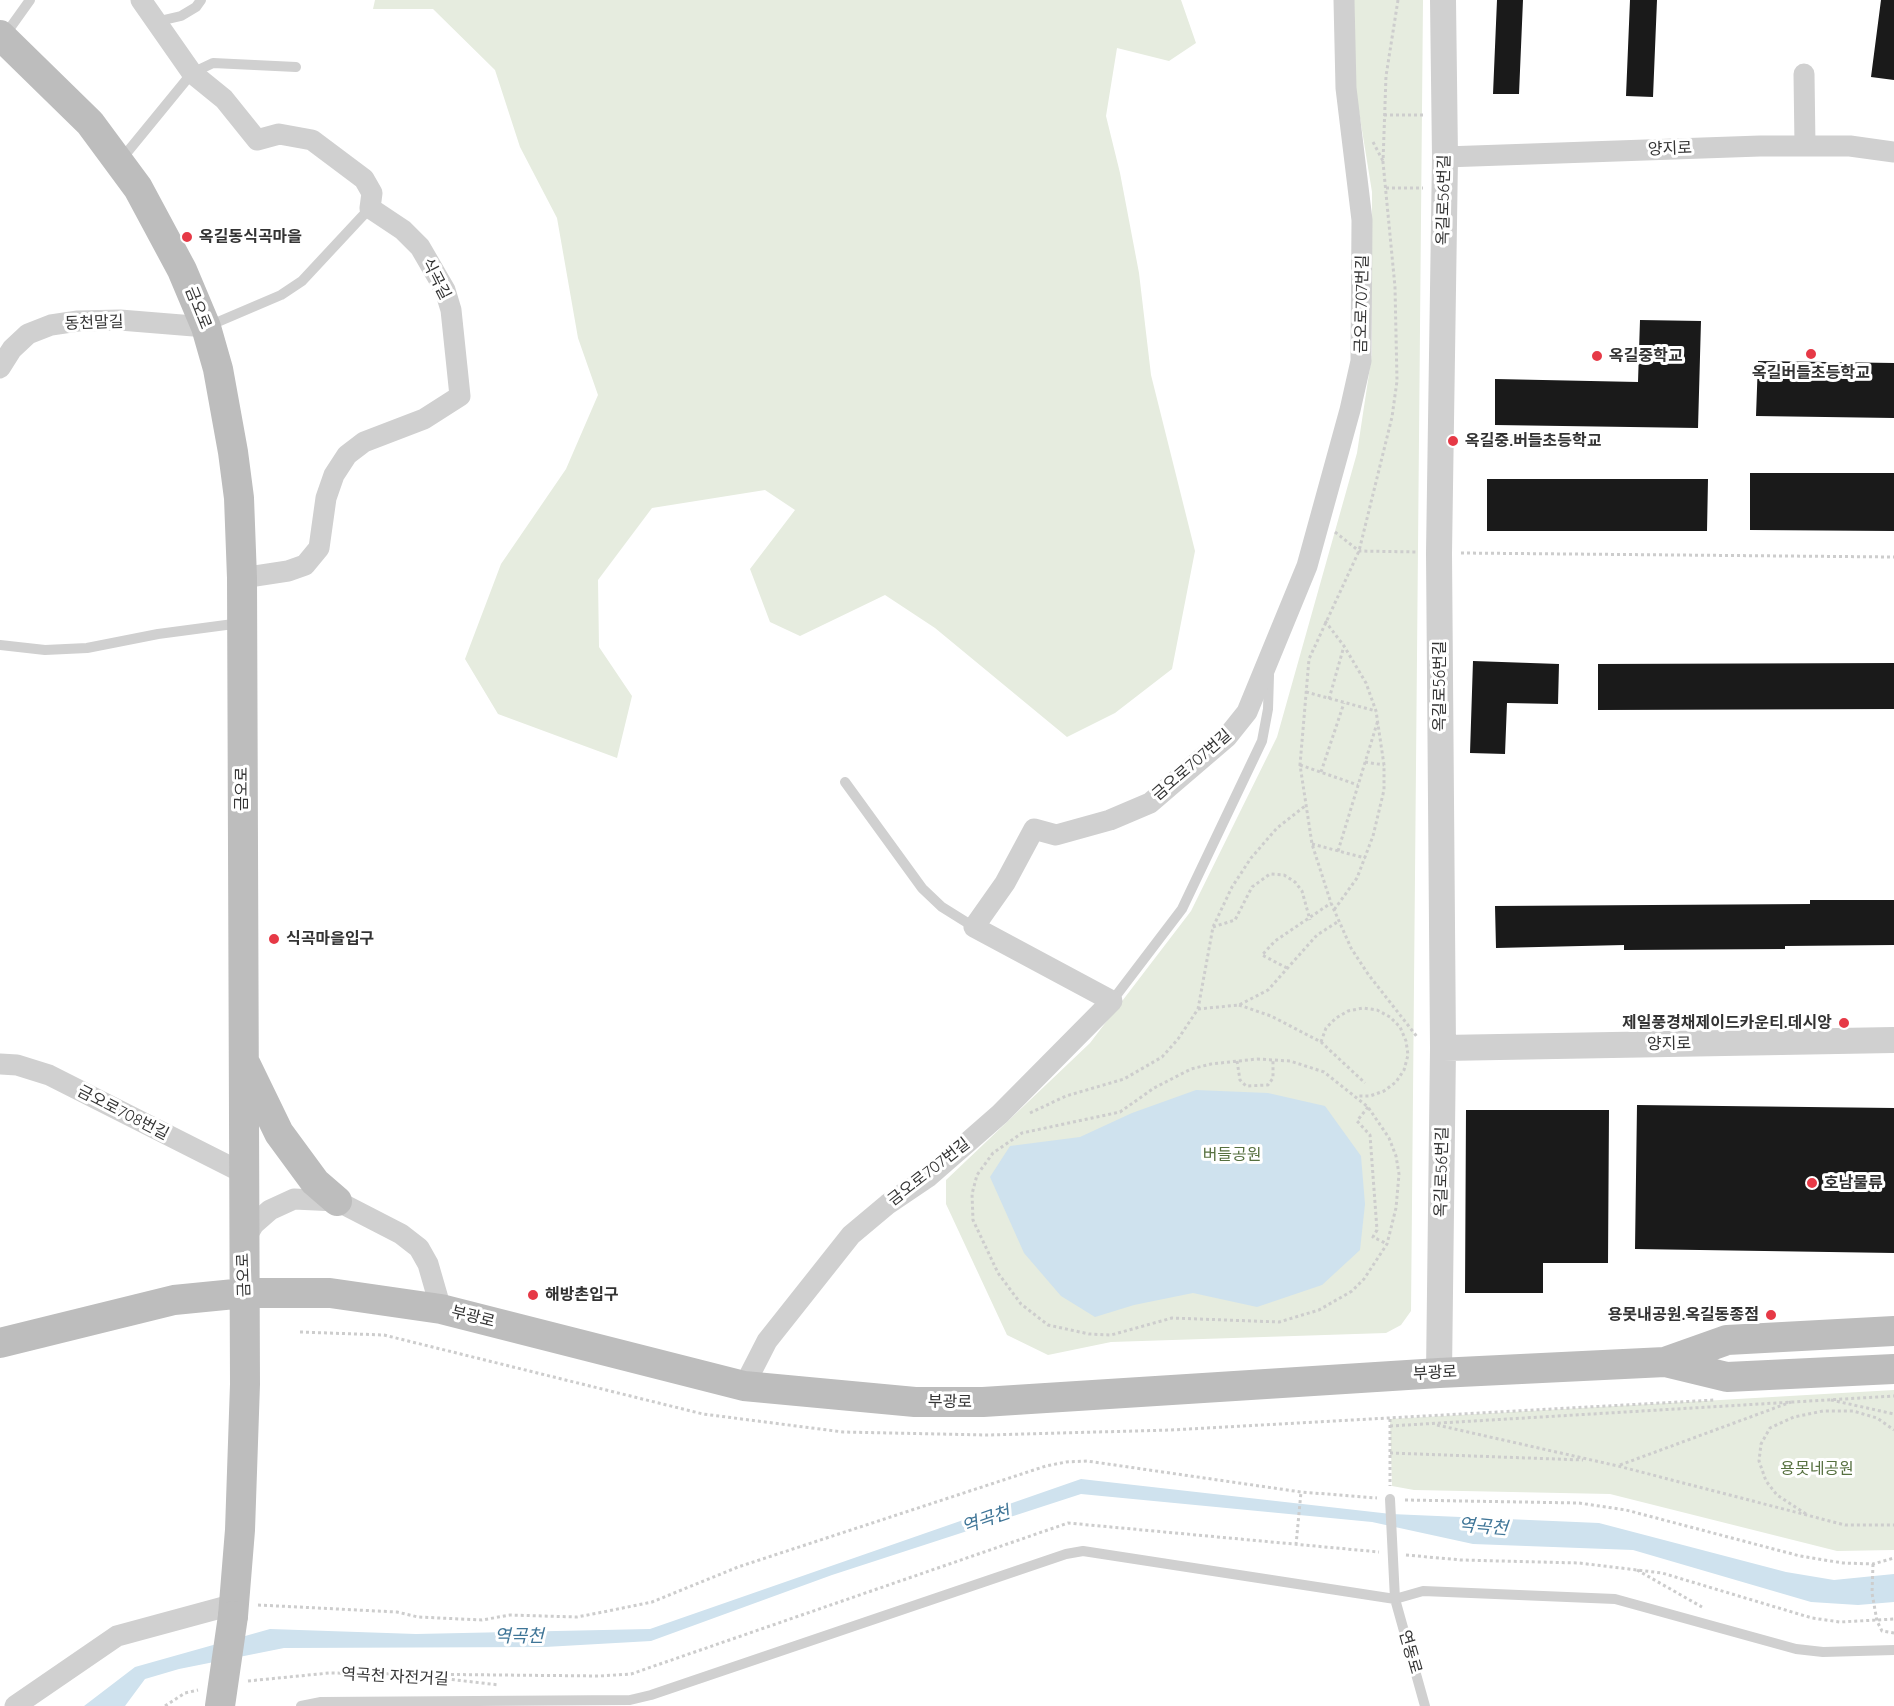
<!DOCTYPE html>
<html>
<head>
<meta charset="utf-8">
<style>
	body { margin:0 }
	canvas { display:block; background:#fff }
</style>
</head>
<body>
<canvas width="1894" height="1706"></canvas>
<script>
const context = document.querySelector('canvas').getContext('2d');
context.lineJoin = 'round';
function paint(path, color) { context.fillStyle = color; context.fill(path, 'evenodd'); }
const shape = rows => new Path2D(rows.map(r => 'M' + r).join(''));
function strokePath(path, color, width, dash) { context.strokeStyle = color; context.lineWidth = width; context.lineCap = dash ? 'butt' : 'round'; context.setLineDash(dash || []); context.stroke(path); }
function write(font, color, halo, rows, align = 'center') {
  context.font = font + ' Quicksand,"Noto Sans KR",sans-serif'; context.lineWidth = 6; context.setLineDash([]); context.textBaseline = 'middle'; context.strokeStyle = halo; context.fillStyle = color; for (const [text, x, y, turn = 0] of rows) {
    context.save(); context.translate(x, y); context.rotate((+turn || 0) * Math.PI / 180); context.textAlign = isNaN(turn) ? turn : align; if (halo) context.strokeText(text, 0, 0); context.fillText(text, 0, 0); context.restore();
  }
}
const green = shape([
	[375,0,1181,0,1196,43,1169,61,1117,48,1106,116,1120,173,1139,273,1151,375,1195,551,1172,669,1115,713,1067,737,935,628,885,595,800,636,770,622,750,569,795,510,765,490,652,508,598,580,599,647,632,696,617,758,498,714,465,659,501,564,566,469,598,395,578,338,557,218,520,147,495,70,433,9,373,9],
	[1354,0,1423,0,1411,1311,1401,1325,1386,1333,1111,1342,1048,1355,1007,1335,946,1204,946,1180,1090,1043,1191,911,1277,737,1357,453,1372,354,1372,192,1355,87],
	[1894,1390,1894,1550,1837,1551,1610,1494,1414,1490,1392,1486,1390,1419]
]);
const water = shape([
	[1196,1090,1268,1093,1325,1106,1361,1156,1365,1204,1360,1250,1322,1285,1257,1307,1193,1293,1134,1305,1095,1317,1061,1296,1024,1253,990,1177,1010,1146,1080,1137,1132,1113],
	[1081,1479,1391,1514,1599,1523,1786,1572,1834,1580,1894,1574,1894,1602,1858,1605,1811,1602,1633,1550,1473,1544,1372,1522,1081,1494,832,1575,651,1641,545,1647,284,1648,179,1669,145,1679,125,1706,84,1706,135,1667,270,1629,416,1634,650,1629]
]);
const building = shape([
	[1497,0,1523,0,1519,94,1493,94],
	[1630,0,1657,0,1653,97,1626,96],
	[1881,0,1894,0,1894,80,1871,77],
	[1640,320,1701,321,1698,428,1495,425,1495,379,1638,382],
	[1758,361,1894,363,1894,418,1756,416],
	[1750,473,1894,473,1894,531,1750,530],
	[1487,479,1708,479,1707,531,1487,531],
	[1473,661,1559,664,1558,704,1507,703,1505,754,1470,753],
	[1894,663,1894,709,1598,710,1598,664],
	[1810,900,1894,900,1894,945,1785,946,1785,949,1624,950,1624,945,1496,948,1495,906,1810,904],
	[1637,1105,1894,1108,1894,1253,1635,1249],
	[1466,1110,1609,1110,1608,1263,1543,1263,1543,1293,1465,1293]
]);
const path = shape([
	[1398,0,1386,76,1383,162,1395,287,1397,381,1392,417,1359,551,1309,659,1300,765,1312,844,1331,903,1351,948,1368,974,1418,1038],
	[1384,115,1425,115],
	[1373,142,1383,161],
	[1386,188,1423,188],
	[1335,532,1359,551,1418,552],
	[1461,553,1894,557],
	[1325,621,1344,646,1366,683,1376,711,1384,765,1384,790,1373,836,1357,878,1334,910],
	[1306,692,1376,711],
	[1329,699,1344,646],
	[1365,762,1384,765],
	[1300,765,1358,785],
	[1321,772,1344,703],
	[1312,844,1365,858],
	[1338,851,1378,720],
	[1213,927,1235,920,1252,887,1270,874,1284,875,1295,882,1302,891,1310,920],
	[1287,968,1262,955,1275,941,1331,903],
	[1239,1005,1271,1016,1321,1042,1365,1083],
	[1198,1009,1239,1005,1268,990,1317,935,1339,921],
	[1321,1042,1326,1028,1336,1018,1348,1011,1363,1008,1377,1010,1390,1017,1400,1027,1406,1041,1408,1055,1404,1070,1396,1082,1384,1091,1370,1096,1357,1096],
	[1257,1059,1290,1061,1324,1072,1368,1107,1389,1138,1396,1156,1399,1174,1396,1208,1387,1244,1364,1279,1352,1291,1319,1310,1279,1322,1172,1318,1111,1335,1089,1334,1048,1325,1021,1304,998,1273,973,1220,972,1194,977,1175,993,1153,1022,1133,1120,1112,1154,1088,1191,1069,1211,1064,1257,1059],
	[1237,1061,1240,1080,1246,1086,1268,1085,1273,1078,1273,1059],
	[1368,1107,1357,1121,1370,1135,1377,1230,1373,1237,1387,1244],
	[1030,1113,1066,1096,1124,1079,1162,1057,1178,1039,1198,1009,1213,927,1232,887,1251,858,1277,828,1305,806],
	[300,1332,384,1335,703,1414,843,1432,987,1435,1171,1430,1715,1400],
	[1831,1400,1894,1414],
	[1390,1419,1390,1486],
	[1437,1425,1618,1466,1845,1525,1894,1525],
	[1390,1426,1894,1396],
	[1390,1453,1583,1460],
	[1620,1465,1791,1402],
	[1405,1500,1579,1503,1626,1510,1800,1556,1843,1563,1873,1564,1894,1558],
	[1806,1514,1777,1495,1766,1481,1759,1461,1761,1444,1770,1428,1794,1417,1823,1411,1853,1411,1877,1418,1894,1430],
	[1296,1545,1301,1492],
	[1406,1555,1461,1560,1579,1563,1662,1573,1812,1618,1840,1622,1894,1619],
	[1873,1564,1872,1593,1877,1621,1882,1631,1894,1633],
	[1637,1570,1702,1607],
	[258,1605,397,1612,418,1617,482,1620,510,1615,577,1617,603,1612,652,1602,738,1567,1046,1466,1066,1462,1087,1461,1301,1492,1377,1498],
	[403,1674,599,1676,631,1674,1068,1523,1379,1552],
	[422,1676,499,1685],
	[248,1681,329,1673,403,1674],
	[165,1706,185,1693,198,1690]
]);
const service = shape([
	[155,22,181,16,196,7,201,0],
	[5,35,30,0],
	[120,161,192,73,213,63,296,67],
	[206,327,281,295,302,281,370,208],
	[0,645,45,650,87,648,158,634,241,623],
	[845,782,922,888,942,907,974,927],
	[1112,1001,1182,909,1262,741,1268,709,1269,675],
	[1395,1599,1425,1706],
	[301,1706,321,1702,630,1700,651,1695,1066,1554,1083,1551,1395,1599,1423,1591,1615,1599,1796,1649,1823,1652,1894,1650]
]);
const minor = shape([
	[141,0,192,73,224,99,257,140,279,134,312,140,364,179,372,193,370,208,403,230,420,247,445,290,451,310,460,396,424,419,364,442,347,455,334,475,326,498,319,548,305,565,288,571,242,578],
	[1804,74,1805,146],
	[1445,157,1760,146,1850,146,1894,152],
	[0,368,12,349,28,334,51,325,78,321,120,320,206,327],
	[0,1064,17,1065,49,1075,243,1173],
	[243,1242,254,1224,270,1210,294,1199,337,1201,401,1234,419,1248,428,1264,441,1309],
	[744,1386,767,1341,851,1235,888,1204,928,1177,1000,1114,1112,1001,974,927,1005,883,1034,829,1056,835,1110,820,1150,803,1227,737,1247,712,1307,566,1350,410,1361,361,1362,220,1346,88,1344,0],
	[15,1706,117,1636,235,1604]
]);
const tertiary = shape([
	[1443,1048,1894,1040],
	[1439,1373,1443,1048,1439,553,1445,157,1443,0]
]);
const secondary = shape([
	[0,35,90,123,138,188,182,270,206,327,218,369,233,452,239,498,242,578,245,1384,240,1530,233,1616],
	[246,1065,279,1133,315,1182,337,1201],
	[0,1343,174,1300,245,1293,330,1293,441,1309,744,1386,915,1402,983,1402,1439,1373,1665,1362,1727,1340,1894,1331],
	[1665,1362,1727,1377,1894,1369]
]);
const serviceBridge = shape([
	[1390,1499,1395,1599]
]);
const secondaryBridge = shape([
	[220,1706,233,1616]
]);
const markers = [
	[187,237,6,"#e63946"],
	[1811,354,6,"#e63946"],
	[1597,356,6,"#e63946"],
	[1453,441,6,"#e63946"],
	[274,939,6,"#e63946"],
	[1844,1023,6,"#e63946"],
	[1812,1183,6,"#e63946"],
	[533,1295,6,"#e63946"],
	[1771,1315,6,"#e63946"]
];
const streetNames = [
	["양지로",1670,149,-2],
	["옥길로56번길",1444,200,-89],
	["식곡길",436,279,63],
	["금오로707번길",1362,304,-89],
	["금오로",198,308,68],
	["동천말길",94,323,-2],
	["옥길로56번길",1440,686,-90],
	["금오로707번길",1192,765,-41],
	["금오로",242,789,-90],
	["양지로",1669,1044,-1],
	["금오로708번길",123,1113,27],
	["금오로707번길",929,1172,-38],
	["옥길로56번길",1442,1172,-89],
	["금오로",244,1275,-92],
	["부광로",473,1317,14],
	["부광로",1435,1373,-3],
	["부광로",950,1402,1],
	["연동로",1410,1652,74],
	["역곡천 자전거길",395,1677,3]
];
const poiNames = [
	["옥길동식곡마을",199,237],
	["옥길중학교",1609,356],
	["옥길버들초등학교",1811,373,"center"],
	["옥길중.버들초등학교",1465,441],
	["식곡마을입구",286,939],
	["제일풍경채제이드카운티.데시앙",1832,1023,"right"],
	["호남물류",1824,1183],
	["해방촌입구",545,1295],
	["용못내공원.옥길동종점",1759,1315,"right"]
];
const parkNames = [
	["버들공원",1232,1155],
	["용못네공원",1817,1469]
];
const waterNames = [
	["역곡천",986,1520,-19],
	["역곡천",1483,1527,5],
	["역곡천",519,1637]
];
paint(green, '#e6ecdf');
paint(water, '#cfe2ee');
paint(building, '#1a1a1a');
strokePath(path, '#cdcdcd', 3, [3, 3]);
strokePath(service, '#d0d0d0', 10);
strokePath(minor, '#d0d0d0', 21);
strokePath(tertiary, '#d0d0d0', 26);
strokePath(secondary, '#bdbdbd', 30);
strokePath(serviceBridge, '#d0d0d0', 10);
strokePath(secondaryBridge, '#bdbdbd', 30);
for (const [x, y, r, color] of markers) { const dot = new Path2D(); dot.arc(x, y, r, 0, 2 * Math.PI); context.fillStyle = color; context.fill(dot); strokePath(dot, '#fff', 2); }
write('16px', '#333', '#fff', streetNames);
write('bold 16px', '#333', '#fff', poiNames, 'left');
write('16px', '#56703f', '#fff', parkNames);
write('italic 18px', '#3f7597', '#fff', waterNames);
</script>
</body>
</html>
